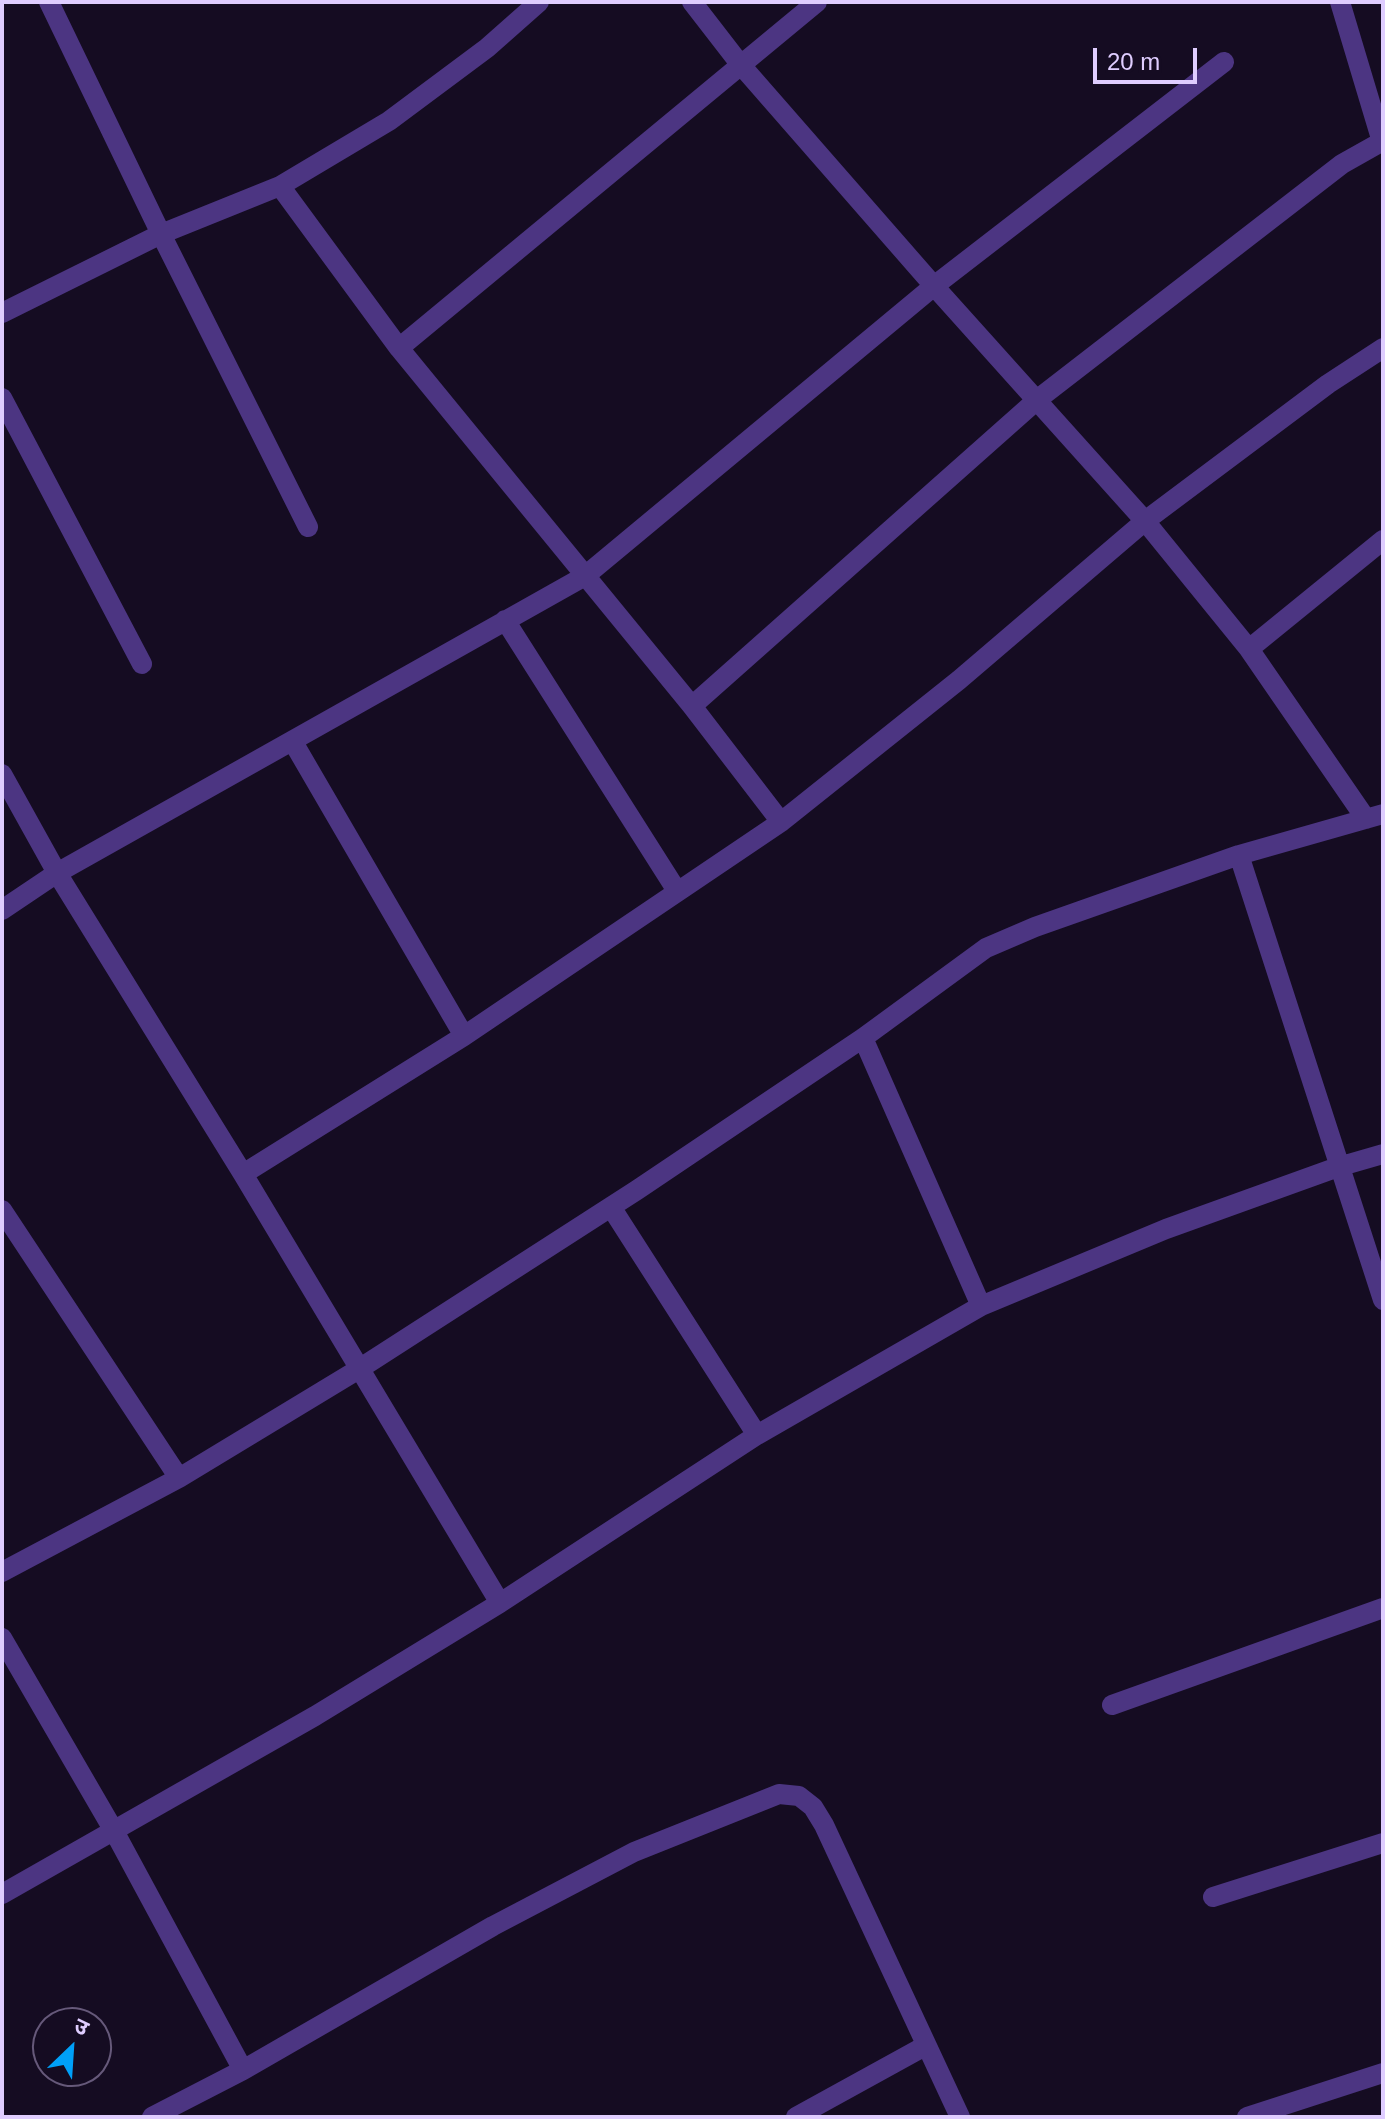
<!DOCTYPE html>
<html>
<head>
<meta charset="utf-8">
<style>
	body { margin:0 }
	#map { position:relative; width:1385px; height:2119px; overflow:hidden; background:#150c22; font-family:Arial,"Noto Sans Devanagari",sans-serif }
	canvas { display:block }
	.frame { position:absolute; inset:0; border:4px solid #dfcdff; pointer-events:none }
	.north { position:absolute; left:32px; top:2007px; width:80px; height:80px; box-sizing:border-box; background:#150c22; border:2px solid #66597a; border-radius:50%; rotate:25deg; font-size:22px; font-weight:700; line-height:32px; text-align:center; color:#dfcdff }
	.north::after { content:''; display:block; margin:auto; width:28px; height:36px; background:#00a0f8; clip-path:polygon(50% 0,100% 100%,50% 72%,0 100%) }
	.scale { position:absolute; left:1093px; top:48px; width:104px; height:36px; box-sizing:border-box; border:4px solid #dfcdff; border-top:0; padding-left:10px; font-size:24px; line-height:28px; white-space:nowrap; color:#dfcdff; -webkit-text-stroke:6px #150c22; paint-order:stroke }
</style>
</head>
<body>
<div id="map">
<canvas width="1385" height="2119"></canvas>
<div class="frame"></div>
<div class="north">उ</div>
<div class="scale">20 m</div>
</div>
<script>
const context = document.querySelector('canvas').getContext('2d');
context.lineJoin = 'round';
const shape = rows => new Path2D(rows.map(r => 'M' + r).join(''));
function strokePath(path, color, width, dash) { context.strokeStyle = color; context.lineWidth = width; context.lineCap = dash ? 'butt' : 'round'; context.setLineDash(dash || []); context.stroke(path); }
const minor = shape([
	[49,2,161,234,280,186],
	[539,2,487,48,389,121,280,186,399,348,692,706,781,822],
	[692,2,740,64,934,286,1145,521,1249,649,1366,819],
	[1340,2,1382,142],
	[2,313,161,234,308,527],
	[399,348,817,2],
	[2,398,142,664],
	[505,620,677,891],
	[1249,649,1383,540],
	[692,706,1038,399,1342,164,1383,141],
	[293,742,464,1036],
	[2,774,57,873,243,1174,500,1603,757,1435,981,1306,1166,1229,1338,1167,1383,1154],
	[1239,855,1383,1300],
	[2,910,57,873,585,576,934,286,1224,62],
	[863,1038,981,1306],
	[243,1174,464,1036,781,822,959,680,1145,521,1328,384,1383,348],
	[611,1207,757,1435],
	[2,1210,179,1478],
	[2,1572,179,1478,359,1369,637,1190,863,1038,986,948,1035,927,1239,855,1383,814],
	[2,1638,114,1831,243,2070],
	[1112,1705,1383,1608],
	[2,1894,315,1716,500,1603],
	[1213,1897,1383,1843],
	[152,2117,243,2070,493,1926,634,1852,779,1794,799,1796,813,1807,824,1825,960,2117],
	[796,2117,925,2046],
	[1247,2117,1383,2073]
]);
strokePath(minor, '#4c3582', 20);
</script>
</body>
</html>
